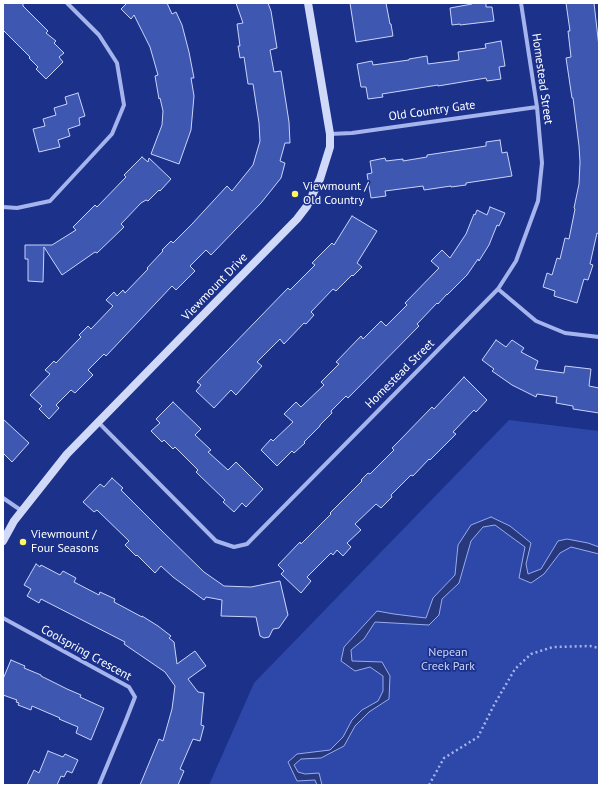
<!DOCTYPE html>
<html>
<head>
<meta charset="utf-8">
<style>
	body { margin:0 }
	#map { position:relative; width:602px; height:788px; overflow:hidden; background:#1b318a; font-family:"PT Sans",sans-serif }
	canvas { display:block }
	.frame { position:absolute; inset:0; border:4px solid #fff; pointer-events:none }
</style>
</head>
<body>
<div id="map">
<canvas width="602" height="788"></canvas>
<div class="frame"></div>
</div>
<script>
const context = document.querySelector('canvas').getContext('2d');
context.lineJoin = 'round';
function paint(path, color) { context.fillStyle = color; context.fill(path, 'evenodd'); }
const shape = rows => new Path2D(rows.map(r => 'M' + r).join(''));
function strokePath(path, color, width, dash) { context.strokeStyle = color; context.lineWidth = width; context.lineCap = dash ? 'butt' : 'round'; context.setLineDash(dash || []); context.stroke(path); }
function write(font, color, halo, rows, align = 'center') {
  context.font = font + ' "PT Sans",sans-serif'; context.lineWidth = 3.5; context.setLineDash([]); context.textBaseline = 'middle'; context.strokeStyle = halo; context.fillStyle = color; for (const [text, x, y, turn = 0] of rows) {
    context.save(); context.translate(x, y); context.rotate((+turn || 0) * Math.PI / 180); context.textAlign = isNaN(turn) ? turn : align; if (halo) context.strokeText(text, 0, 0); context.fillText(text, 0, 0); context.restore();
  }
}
const green = shape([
	[509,420,599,431,599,785,209,785,254,683]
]);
const water = shape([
	[491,517,510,526,531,543,526,564,528,574,541,569,558,541,567,539,588,543,599,547,599,554,571,547,560,553,544,574,531,583,519,578,525,547,495,525,483,527,471,541,459,583,442,599,439,615,429,625,375,622,364,639,351,650,352,661,382,662,390,676,389,699,369,712,355,726,344,746,321,758,301,759,294,765,298,772,305,774,319,773,322,785,317,785,315,780,297,781,288,762,297,754,330,750,343,737,352,720,362,710,378,701,383,691,383,676,370,667,355,671,341,661,344,647,377,611,394,614,426,618,433,598,455,575,458,545,471,525,491,517]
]);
const building = shape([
	[3,3,23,3,23,6,48,31,46,33,56,41,54,43,64,53,59,57,63,62,46,79,36,69,38,67,29,58,30,57,3,30,3,3],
	[127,3,167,3,172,14,176,12,182,25,189,52,194,78,191,78,194,96,191,130,179,164,151,154,162,125,163,111,160,98,159,99,155,76,158,75,150,47,134,15,131,19,121,9,127,3],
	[236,3,268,3,271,11,277,48,270,50,274,72,281,71,289,122,290,143,285,143,280,161,285,163,281,178,261,203,211,255,206,250,190,266,195,271,176,290,172,286,106,356,104,354,88,370,93,375,75,393,71,390,56,405,59,408,49,419,39,409,42,406,30,395,50,374,45,370,54,361,56,363,81,337,79,335,88,326,91,329,113,306,106,300,114,292,117,296,123,290,125,293,148,269,147,268,163,251,162,250,171,241,173,243,192,224,227,186,232,191,253,165,260,141,259,123,253,84,248,84,244,57,240,58,238,46,240,46,237,24,243,23,236,3],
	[350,3,386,3,390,24,391,24,393,36,356,42,350,3],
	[471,3,486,3,486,7,492,7,494,21,460,25,460,24,452,25,450,8,472,4,471,3],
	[566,3,594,3,599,47,599,234,597,233,590,264,593,265,588,280,584,279,577,303,554,296,555,291,543,287,547,273,552,275,557,258,560,259,565,238,569,239,575,209,574,208,579,184,580,162,579,146,573,98,572,98,566,58,571,57,568,31,570,31,566,3],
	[501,41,505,66,499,67,501,79,487,81,486,78,438,86,438,85,382,94,383,97,368,99,366,87,361,87,357,64,372,61,373,65,409,60,409,59,427,56,428,64,459,60,458,52,486,48,485,44,501,41],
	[78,93,85,116,79,118,80,125,68,129,70,136,58,140,60,147,39,152,33,129,45,126,43,119,56,115,54,108,67,104,65,97,78,93],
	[500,140,502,153,507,152,512,176,466,183,466,185,451,187,451,186,424,190,423,186,385,191,386,196,371,198,367,174,372,173,370,161,385,158,386,161,403,159,403,161,427,157,427,155,486,146,486,142,500,140],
	[142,157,148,162,149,158,171,179,160,191,159,190,148,201,146,200,141,203,121,224,124,227,97,253,95,252,62,275,44,247,43,282,28,281,28,259,25,259,25,245,52,245,76,230,73,227,95,205,97,207,126,177,124,175,142,157],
	[490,207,505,213,499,226,497,225,489,245,479,261,478,259,467,275,447,295,447,294,438,304,437,303,417,324,419,326,348,398,346,396,331,411,332,413,320,425,320,426,304,442,305,443,294,453,292,451,277,466,261,450,271,439,273,441,293,422,284,414,296,402,301,407,324,385,321,382,339,364,336,362,361,336,363,339,381,321,386,326,407,305,405,303,439,268,431,261,442,250,450,258,466,234,474,214,475,215,477,210,487,215,490,207],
	[352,216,377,231,357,263,362,267,353,276,352,275,336,291,333,289,311,312,314,315,306,324,304,323,284,344,280,339,257,362,262,366,236,395,231,390,214,408,196,391,201,385,197,382,288,288,290,290,315,265,312,263,332,243,334,245,352,216],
	[496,340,506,347,512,340,524,348,521,352,538,361,535,369,564,373,565,366,591,369,589,386,599,388,599,413,573,409,573,406,556,403,557,397,537,394,536,397,512,385,492,371,494,369,482,360,496,340],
	[464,377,487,400,476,412,474,410,453,432,456,434,430,460,429,459,413,476,411,475,391,495,392,497,381,508,376,504,355,524,361,530,347,543,351,547,343,556,337,550,333,555,331,553,307,577,311,581,301,593,281,574,284,571,278,565,300,542,301,544,331,514,330,513,362,481,361,480,368,473,370,474,394,450,392,448,400,440,432,407,434,409,464,377],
	[173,402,201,429,195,435,211,450,208,452,228,470,236,462,263,489,246,507,242,503,234,512,223,502,225,500,196,472,198,470,175,447,173,449,164,440,162,442,151,431,160,423,156,419,173,402],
	[3,419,29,443,12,462,3,453,3,419],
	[112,478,123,488,121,490,163,532,204,572,224,586,251,587,280,581,288,615,279,628,273,629,269,637,264,638,260,636,256,617,221,616,222,600,206,597,204,600,173,577,161,566,155,573,137,555,136,556,125,545,129,541,97,510,94,512,83,502,100,484,104,487,112,478],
	[36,564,40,567,41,565,60,575,63,571,76,578,74,582,99,595,100,592,115,599,114,602,142,617,142,616,158,626,171,636,169,638,174,642,177,664,195,651,206,666,188,679,198,692,204,693,201,725,204,726,200,741,193,739,180,769,184,771,178,785,140,785,159,739,163,741,172,709,175,686,165,672,124,644,125,642,41,599,39,603,27,596,31,589,24,585,36,564],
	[11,660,25,666,24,668,41,675,41,676,67,689,81,695,80,697,104,708,91,740,76,733,78,727,59,719,60,718,32,706,31,710,18,705,19,703,16,702,17,700,3,695,3,679,11,660],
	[48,751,63,757,65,754,78,760,72,773,67,771,64,777,61,776,57,785,27,785,34,770,39,773,48,751]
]);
const path = shape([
	[429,785,444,758,478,737,494,705,515,669,531,654,553,647,590,646,599,648]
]);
const street = shape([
	[330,134,352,133,537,107],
	[3,207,17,208,50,201,112,134,124,105,117,63,99,35,67,3],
	[498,289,536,321,565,333,599,337],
	[99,423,216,541,234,547,247,544,498,289,516,261,538,201,542,163,537,107,521,3],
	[3,498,22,511],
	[3,618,129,687,135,697,126,720,99,785]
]);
const secondary = shape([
	[3,541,14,521,67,454,297,219,307,206,320,179,330,147,330,134,308,3]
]);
const markers = [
	[295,194,4,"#fff661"],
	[23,542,4,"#fff661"]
];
const streetNames = [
	["Homestead Street",542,79,82],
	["Old Country Gate",432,111,-8],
	["Viewmount Drive",215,287,-46],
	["Homestead Street",400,374,-45],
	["Coolspring Crescent",86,653,29]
];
const poiNames = [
	["Viewmount /",303,187],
	["Old Country",303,201],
	["Viewmount /",31,535],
	["Four Seasons",31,549]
];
const parkNames = [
	["Nepean",448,653],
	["Creek Park",448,667]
];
paint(green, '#2d48a8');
paint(water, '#28387c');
strokePath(water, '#98abef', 1);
paint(building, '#3e57b1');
strokePath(building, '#cad4f9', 1);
strokePath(path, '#a5b4ed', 2.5, [2, 3]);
strokePath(street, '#a5b4ed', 4);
strokePath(secondary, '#d1d9f9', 8);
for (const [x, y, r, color] of markers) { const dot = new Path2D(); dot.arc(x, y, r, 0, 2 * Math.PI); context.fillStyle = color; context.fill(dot); strokePath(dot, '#1b318a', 1.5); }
write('12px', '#fff', '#1b318a', streetNames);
write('12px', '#fff', '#1b318a', poiNames, 'left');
write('12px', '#cad4f9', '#1b318a', parkNames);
</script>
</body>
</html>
